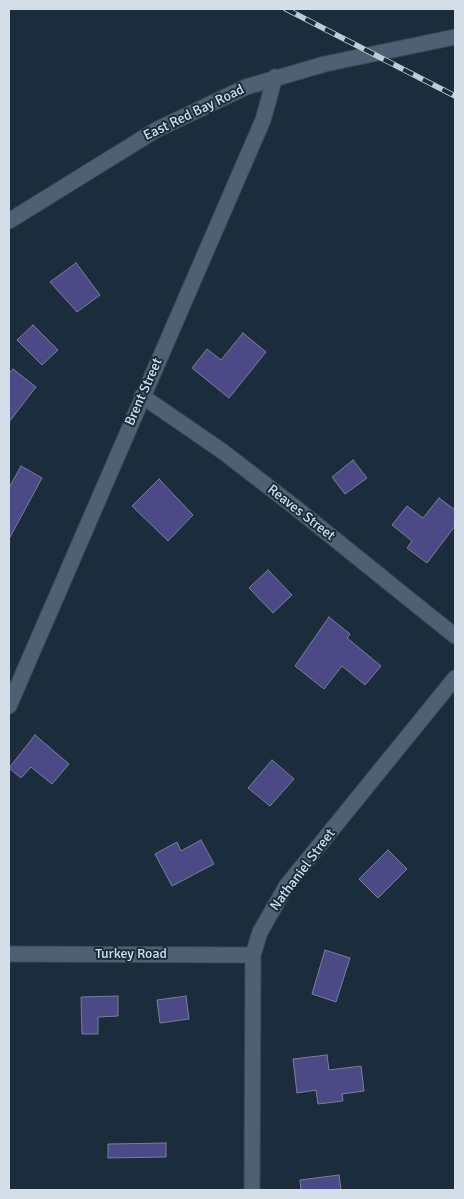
<!DOCTYPE html>
<html>
<head>
<meta charset="utf-8">
<style>
	body { margin:0 }
	#map { position:relative; width:464px; height:1199px; overflow:hidden; background:#1b2c3c; font-family:Signika,sans-serif }
	canvas { display:block }
	.frame { position:absolute; inset:0; border:10px solid #d3dee8; pointer-events:none }
</style>
</head>
<body>
<div id="map">
<canvas width="464" height="1199"></canvas>
<div class="frame"></div>
</div>
<script>
const context = document.querySelector('canvas').getContext('2d');
context.lineJoin = 'round';
function paint(path, color) { context.fillStyle = color; context.fill(path, 'evenodd'); }
const shape = rows => new Path2D(rows.map(r => 'M' + r).join(''));
function strokePath(path, color, width, dash) { context.strokeStyle = color; context.lineWidth = width; context.lineCap = dash ? 'butt' : 'round'; context.setLineDash(dash || []); context.stroke(path); }
function write(font, color, halo, rows, align = 'center') {
  context.font = font + ' Signika,sans-serif'; context.lineWidth = 4; context.setLineDash([]); context.textBaseline = 'middle'; context.strokeStyle = halo; context.fillStyle = color; for (const [text, x, y, turn = 0] of rows) {
    context.save(); context.translate(x, y); context.rotate((+turn || 0) * Math.PI / 180); context.textAlign = isNaN(turn) ? turn : align; if (halo) context.strokeText(text, 0, 0); context.fillText(text, 0, 0); context.restore();
  }
}
const building = shape([
	[76,263,100,295,77,312,50,282,76,263],
	[33,325,58,350,42,365,17,340,33,325],
	[243,333,266,352,229,398,192,368,207,349,221,360,243,333],
	[13,369,36,387,9,422,9,373,13,369],
	[353,460,367,478,345,494,332,477,353,460],
	[21,466,42,478,9,539,9,488,21,466],
	[159,479,193,515,168,541,132,506,159,479],
	[439,498,455,510,455,526,427,563,407,548,412,541,392,525,407,506,423,518,439,498],
	[268,570,292,595,273,613,249,588,268,570],
	[329,617,350,634,347,638,381,666,365,685,342,666,324,689,295,666,329,617],
	[35,735,69,764,52,784,31,767,21,778,9,768,35,735],
	[272,760,294,779,270,806,248,788,272,760],
	[201,840,214,864,172,886,155,854,177,842,181,851,201,840],
	[388,850,407,869,378,898,359,879,388,850],
	[325,950,350,958,336,1002,312,994,325,950],
	[118,996,118,1016,98,1017,98,1034,82,1034,81,997,118,996],
	[186,996,189,1019,160,1023,157,1000,186,996],
	[327,1055,329,1070,361,1066,364,1091,342,1094,343,1101,318,1104,316,1090,297,1093,293,1059,327,1055],
	[166,1143,166,1157,108,1158,108,1144,166,1143],
	[339,1175,341,1190,301,1190,300,1180,339,1175]
]);
const minor = shape([
	[142,396,222,451,296,508,455,636],
	[9,706,263,120,275,77],
	[9,954,253,955],
	[252,1190,253,955,260,932,287,885,455,678]
]);
const tertiary = shape([
	[9,221,156,130,246,87,325,64,455,37]
]);
const rail = shape([
	[286,9,455,96]
]);
const streetNames = [
	["East Red Bay Road",194,113,-26],
	["Brent Street",144,392,-66],
	["Reaves Street",301,513,38],
	["Nathaniel Street",303,870,-53],
	["Turkey Road",131,954]
];
paint(building, '#4b4986');
strokePath(building, '#7d7f98', 1);
strokePath(minor, '#3a4955', 17);
strokePath(tertiary, '#3a4955', 17);
strokePath(minor, '#4e6174', 15);
strokePath(tertiary, '#4e6174', 15);
strokePath(rail, '#bfcbd5', 5.5);
strokePath(rail, '#1b2c3c', 4, [11]);
write('14px', '#d3dee8', '#1b2c3c', streetNames);
</script>
</body>
</html>
